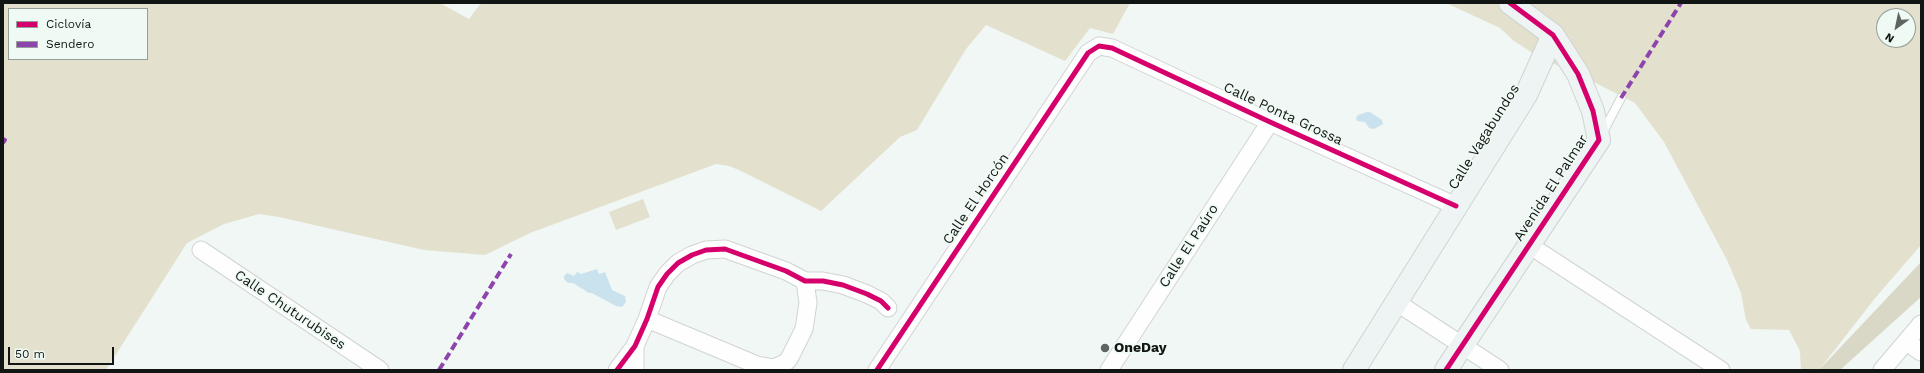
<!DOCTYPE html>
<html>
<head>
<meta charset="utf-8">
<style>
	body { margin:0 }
	#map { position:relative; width:1924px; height:373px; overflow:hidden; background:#f1f7f4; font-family:"Work Sans",sans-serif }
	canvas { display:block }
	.frame { position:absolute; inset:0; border:4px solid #111513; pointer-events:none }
	.legend { position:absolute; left:8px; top:8px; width:140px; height:52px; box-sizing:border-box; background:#eefaf3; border:1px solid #969e99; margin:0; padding:5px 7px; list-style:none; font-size:12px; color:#111513 }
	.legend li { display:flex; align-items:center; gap:8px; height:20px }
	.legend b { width:20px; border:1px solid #969e99 }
	.north { position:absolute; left:1876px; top:8px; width:40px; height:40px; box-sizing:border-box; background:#eefaf3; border:1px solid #969e99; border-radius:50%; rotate:213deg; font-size:11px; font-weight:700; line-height:16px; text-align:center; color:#111513 }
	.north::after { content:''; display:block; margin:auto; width:14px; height:18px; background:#5f6462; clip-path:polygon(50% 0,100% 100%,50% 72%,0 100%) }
	.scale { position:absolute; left:8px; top:347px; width:106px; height:18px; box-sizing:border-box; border:2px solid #111513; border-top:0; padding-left:5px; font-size:12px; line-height:14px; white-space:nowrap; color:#111513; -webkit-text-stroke:3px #eefaf3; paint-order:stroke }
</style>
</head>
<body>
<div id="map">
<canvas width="1924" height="373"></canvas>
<div class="frame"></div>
<ul class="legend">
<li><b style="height:5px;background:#d6006c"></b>Ciclovía</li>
<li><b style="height:5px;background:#8e44ad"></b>Sendero</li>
</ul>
<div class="north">N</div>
<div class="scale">50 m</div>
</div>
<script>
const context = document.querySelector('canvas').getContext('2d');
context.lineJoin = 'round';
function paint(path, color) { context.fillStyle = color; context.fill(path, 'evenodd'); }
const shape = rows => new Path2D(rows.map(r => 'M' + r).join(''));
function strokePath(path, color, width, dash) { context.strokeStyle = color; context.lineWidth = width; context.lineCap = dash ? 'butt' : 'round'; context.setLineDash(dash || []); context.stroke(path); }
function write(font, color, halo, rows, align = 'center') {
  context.font = font + ' "Work Sans",sans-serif'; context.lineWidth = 3.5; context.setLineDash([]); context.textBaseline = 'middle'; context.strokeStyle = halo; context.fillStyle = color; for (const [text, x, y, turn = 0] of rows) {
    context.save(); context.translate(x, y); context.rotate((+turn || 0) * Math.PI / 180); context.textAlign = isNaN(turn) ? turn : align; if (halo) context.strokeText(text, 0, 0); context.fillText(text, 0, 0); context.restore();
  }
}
const green = shape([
	[3,3,440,3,469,19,481,3,1130,3,1113,34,1090,28,1065,61,986,25,966,49,917,130,900,137,821,211,739,170,729,166,716,164,530,233,485,255,424,250,279,217,259,214,224,224,187,243,106,370,3,370],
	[9,9,147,9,147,59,9,59],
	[1446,3,1921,3,1921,245,1876,297,1819,370,1801,370,1800,351,1789,330,1751,329,1746,320,1741,293,1727,260,1664,142,1635,103,1578,74,1542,59,1514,41,1500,28],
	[1884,16,1908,16,1908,40,1884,40],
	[643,199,650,217,616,230,609,212]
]);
const forest = shape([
	[1921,262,1921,297,1840,370,1819,370]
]);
const water = shape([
	[1367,112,1370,112,1382,120,1383,124,1374,129,1369,128,1365,122,1357,121,1356,118,1358,115],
	[597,269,599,274,605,272,612,290,625,296,626,302,622,307,616,306,592,293,589,293,573,283,568,283,564,279,564,276,567,273,574,276,577,272,581,274]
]);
const lane = shape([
	[1602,134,1621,98]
]);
const street = shape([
	[1529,245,1721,370],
	[201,250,380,370],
	[1396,302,1500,370],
	[647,319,757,365,774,368,785,363,789,359,804,329,808,303,805,281],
	[1907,342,1921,352],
	[635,346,635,370],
	[617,370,635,346,647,319,658,287,667,274,678,263,692,255,706,250,725,249,786,271,805,281,823,281,843,285,867,294,881,301,888,308],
	[877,370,1088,53,1099,46,1112,48,1270,122,1456,206],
	[1109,370,1270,122],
	[1882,370,1921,324]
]);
const secondary = shape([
	[1354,370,1526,95,1553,35],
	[1446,370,1599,140,1593,111,1578,74,1553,35,1510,3]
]);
const quiet = shape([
	[1621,98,1681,3],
	[3,139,5,140,3,143],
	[439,370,511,254]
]);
const cycleway = shape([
	[617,370,635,346,647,319,658,287,667,274,678,263,692,255,706,250,725,249,786,271,805,281,823,281,843,285,867,294,881,301,888,308],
	[877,370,1088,53,1099,46,1112,48,1270,122,1456,206],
	[1446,370,1599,140,1593,111,1578,74,1553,35,1510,3]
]);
const markers = [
	[1105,348,5,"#5f6462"]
];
const streetNames = [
	["Calle Ponta Grossa",1283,114,25],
	["Calle Vagabundos",1484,137,-58],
	["Avenida El Palmar",1551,188,-57],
	["Calle El Horcón",976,199,-56],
	["Calle El Paúro",1189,246,-57],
	["Calle Chuturubises",290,310,34]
];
const poiNames = [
	["OneDay",1114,348]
];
paint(green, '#e3e0ce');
paint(forest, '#d9d7c5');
paint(water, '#c9e2ed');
strokePath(lane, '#d0d4d2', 10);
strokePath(street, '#d0d4d2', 19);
strokePath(secondary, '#d0d4d2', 24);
strokePath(lane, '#fdfefd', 8);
strokePath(street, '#fdfefd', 17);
strokePath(secondary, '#eef4f3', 22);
strokePath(quiet, '#8e44ad', 4, [8, 4]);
strokePath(cycleway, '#d6006c', 5);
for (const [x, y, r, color] of markers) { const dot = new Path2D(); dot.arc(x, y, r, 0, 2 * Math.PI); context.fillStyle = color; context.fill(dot); strokePath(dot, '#eefaf3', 1.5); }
write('14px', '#111513', '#eefaf3', streetNames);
write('bold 14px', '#111513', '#eefaf3', poiNames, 'left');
</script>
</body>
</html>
